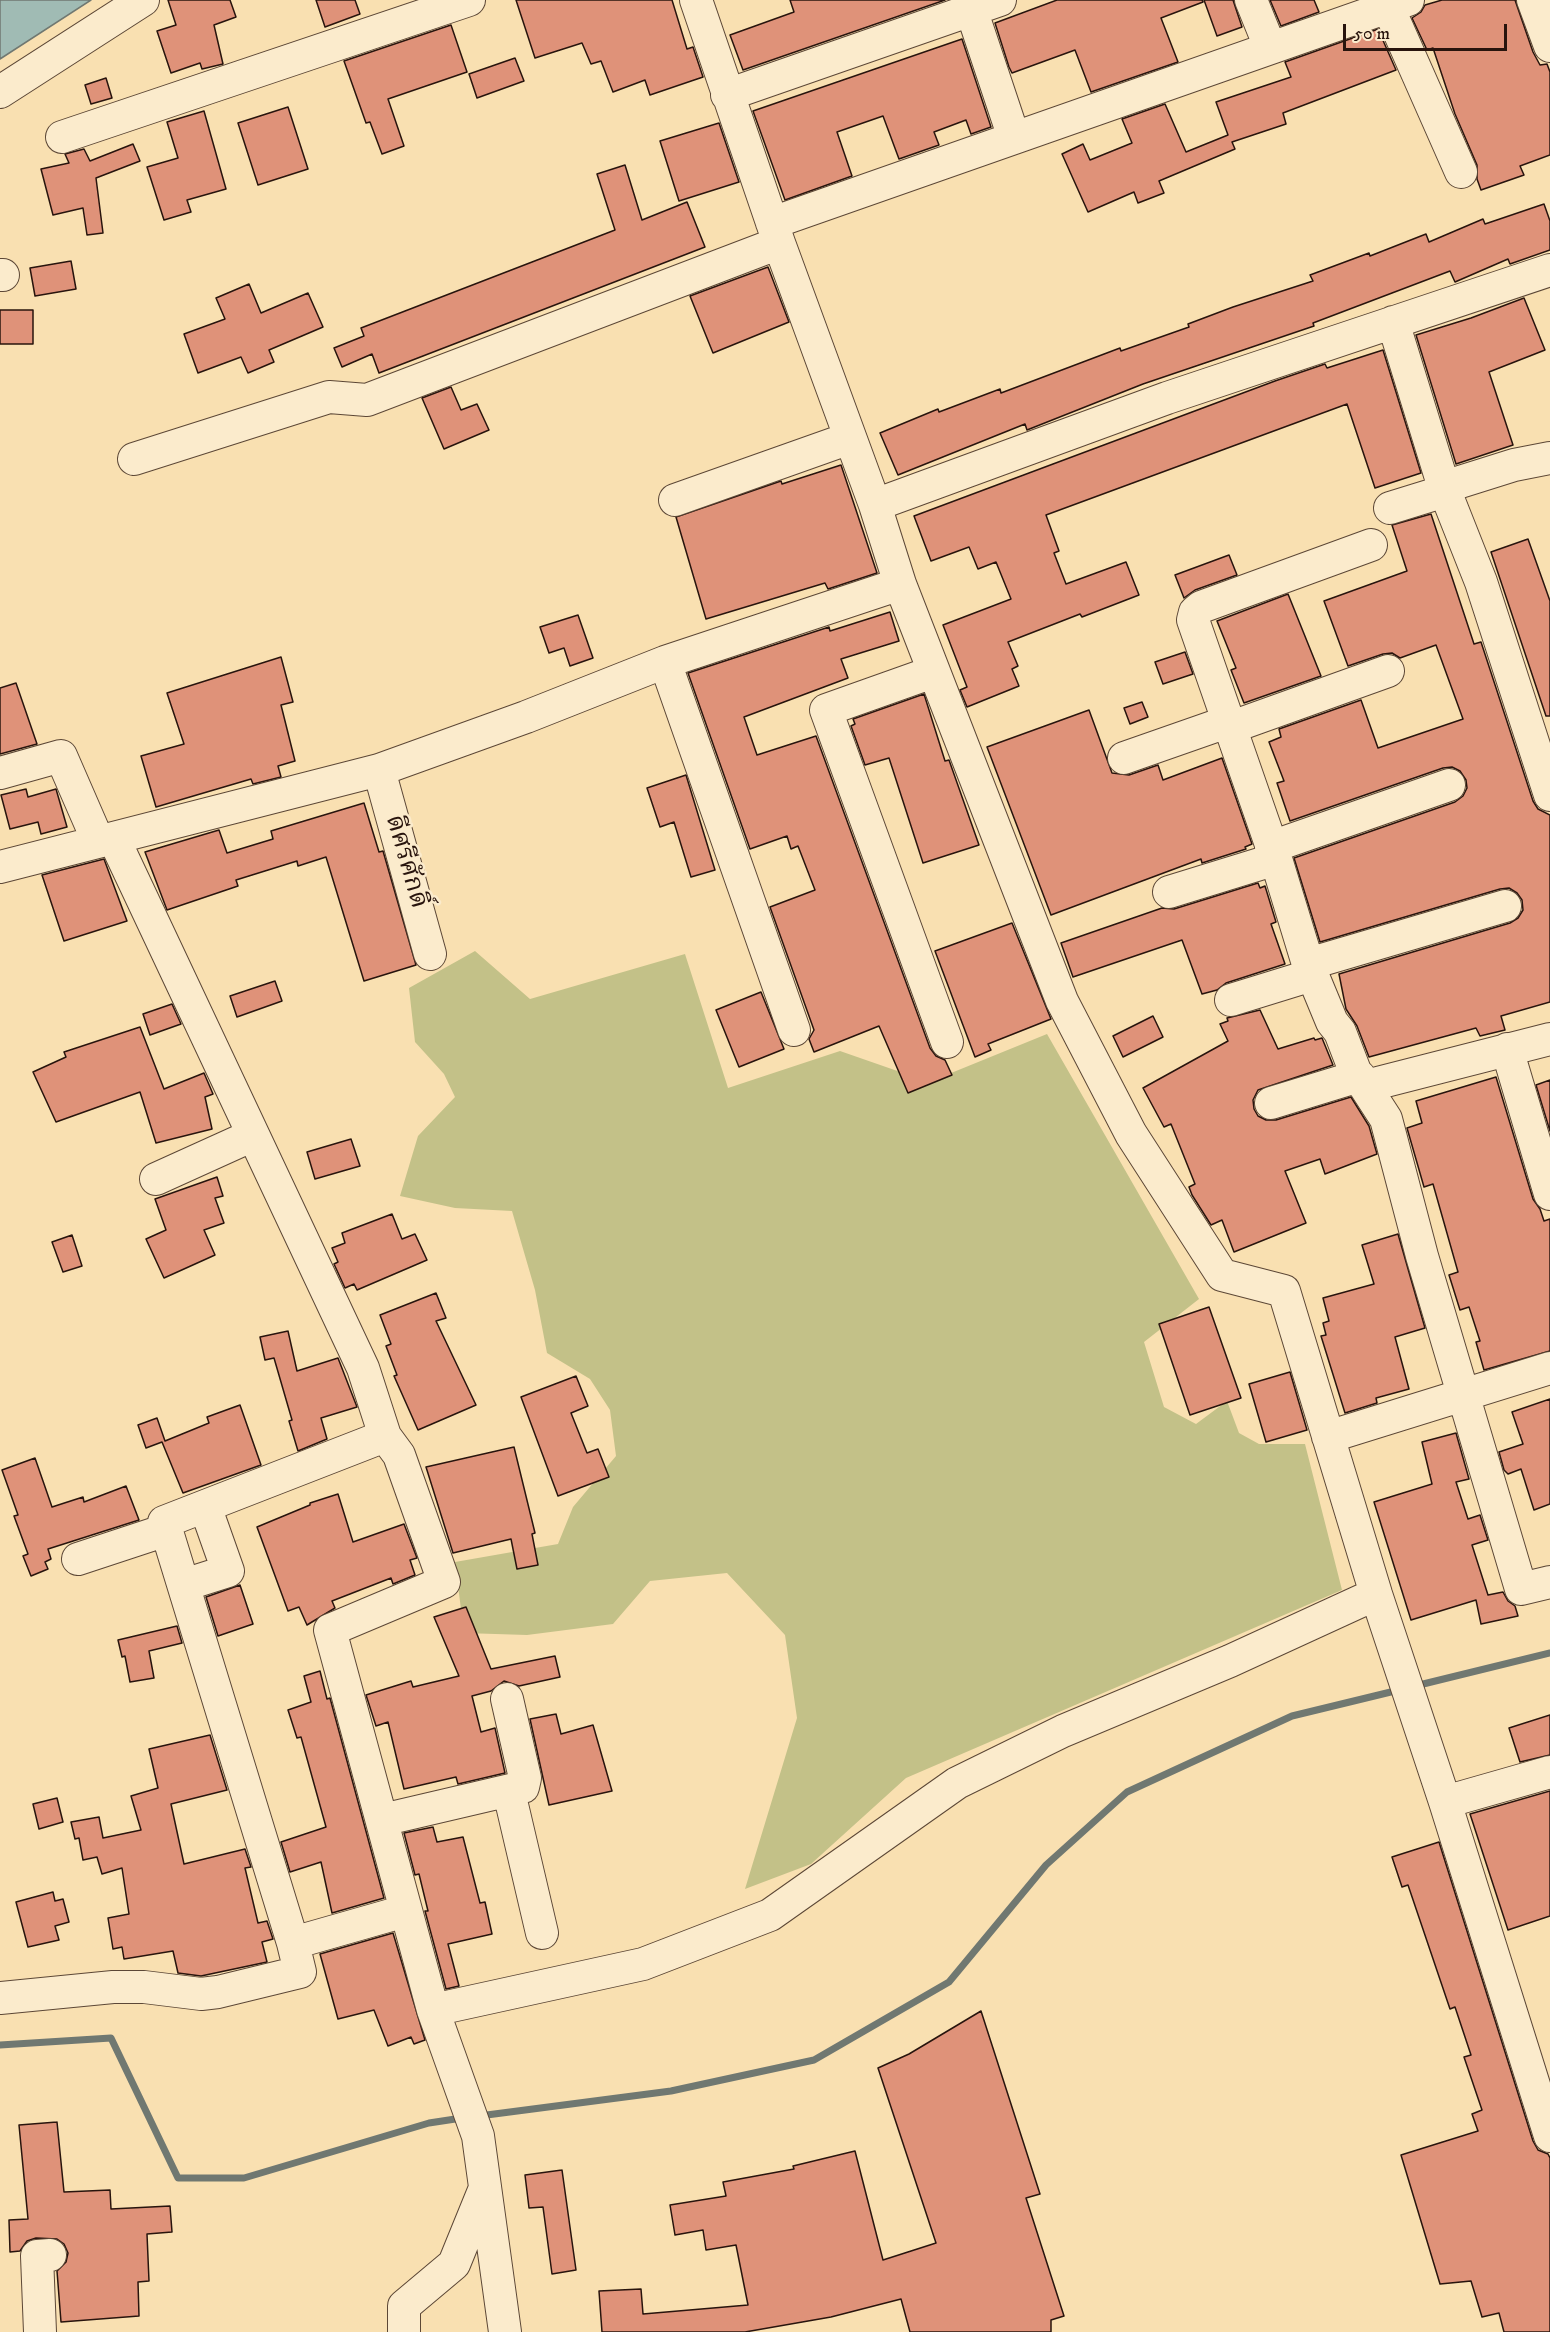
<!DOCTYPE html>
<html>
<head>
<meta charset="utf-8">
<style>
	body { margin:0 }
	#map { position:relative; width:1550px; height:2332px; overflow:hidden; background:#f9e0b1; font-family:"IM FELL DW Pica",serif }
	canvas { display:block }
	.scale { position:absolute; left:1343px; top:24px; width:164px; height:27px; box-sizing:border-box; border:3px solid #28140d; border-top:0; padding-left:8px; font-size:18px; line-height:21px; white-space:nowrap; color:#28140d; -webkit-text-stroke:4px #fbebcc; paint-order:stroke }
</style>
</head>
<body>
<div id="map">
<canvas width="1550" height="2332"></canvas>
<div class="scale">50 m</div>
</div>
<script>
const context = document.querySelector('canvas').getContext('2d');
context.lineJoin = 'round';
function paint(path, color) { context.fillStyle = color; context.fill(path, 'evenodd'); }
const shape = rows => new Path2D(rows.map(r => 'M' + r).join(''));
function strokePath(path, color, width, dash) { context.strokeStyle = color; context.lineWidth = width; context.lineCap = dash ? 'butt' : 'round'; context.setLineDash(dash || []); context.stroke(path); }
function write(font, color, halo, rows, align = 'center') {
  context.font = font + ' "IM FELL DW Pica","Noto Serif Thai",serif'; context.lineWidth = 5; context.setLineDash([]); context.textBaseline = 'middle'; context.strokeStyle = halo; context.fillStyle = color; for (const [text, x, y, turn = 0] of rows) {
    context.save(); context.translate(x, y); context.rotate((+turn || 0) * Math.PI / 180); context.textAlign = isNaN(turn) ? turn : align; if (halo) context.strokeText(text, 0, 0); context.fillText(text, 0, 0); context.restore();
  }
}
const green = shape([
	[475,951,530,999,685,954,728,1088,840,1051,929,1082,1047,1034,1199,1299,1144,1342,1164,1407,1196,1424,1227,1401,1239,1433,1259,1444,1305,1444,1342,1590,906,1778,811,1864,745,1889,797,1718,785,1635,727,1573,650,1581,613,1624,527,1635,464,1633,455,1562,558,1544,573,1507,616,1456,610,1410,590,1379,547,1353,535,1290,512,1211,455,1208,400,1196,418,1136,455,1097,444,1074,415,1042,409,988]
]);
const water = shape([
	[0,0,91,0,0,59,0,0]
]);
const stream = shape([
	[1415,1686,1550,1653],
	[0,2045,111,2038,178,2178,244,2178,429,2123,462,2118],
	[479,2116,671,2091,814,2060,949,1982,1046,1865,1127,1792,1292,1716,1399,1690]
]);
const building = shape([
	[168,0,230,0,236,17,214,25,223,64,202,69,200,63,171,73,157,31,176,25,168,0],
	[316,0,355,0,360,14,325,27,316,0],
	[516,0,672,0,687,49,693,47,703,77,650,95,645,80,613,92,601,61,591,64,582,43,535,58,516,0],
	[790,0,945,0,743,70,730,35,794,12,790,0],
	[1057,0,1202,0,1203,2,1161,18,1178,62,1091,92,1075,50,1012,73,1009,67,995,23,1057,0],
	[1204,0,1233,0,1242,27,1217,36,1204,0],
	[1270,0,1314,0,1319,12,1281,26,1270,0],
	[1442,0,1515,0,1533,52,1540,65,1547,64,1550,72,1550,155,1520,166,1524,175,1481,190,1477,179,1477,165,1455,114,1433,48,1427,50,1412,18,1421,12,1425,5,1442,0],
	[451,25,467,72,388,99,404,146,382,154,370,122,366,123,344,61,451,25],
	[1378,29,1396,70,1283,113,1286,124,1232,142,1235,149,1159,181,1164,193,1138,203,1134,192,1088,212,1062,154,1083,144,1090,160,1132,143,1122,119,1165,104,1186,152,1228,135,1216,102,1291,77,1285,62,1378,29],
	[962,39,991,127,971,134,966,120,934,132,939,145,899,159,883,116,837,132,852,176,785,200,753,111,962,39],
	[515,58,524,81,477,98,469,74,515,58],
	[106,78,112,98,91,104,85,85,106,78],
	[288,107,308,169,258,185,238,123,288,107],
	[204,111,226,189,187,200,191,212,164,220,147,167,178,158,167,122,204,111],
	[719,123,739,182,679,201,660,141,719,123],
	[133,144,140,161,96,178,103,233,87,235,83,208,53,215,41,169,69,163,65,154,84,149,90,161,133,144],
	[625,165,642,220,687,202,705,247,379,373,372,354,342,367,334,348,364,336,361,328,615,230,597,174,625,165],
	[1544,204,1550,221,1550,250,1510,264,1508,259,1455,282,1450,271,1313,323,1314,326,1143,384,1027,430,1025,424,898,475,880,433,938,409,939,412,1000,389,1001,393,1120,348,1121,351,1189,327,1188,324,1233,307,1313,281,1310,275,1369,253,1370,256,1426,234,1429,242,1483,219,1485,224,1544,204],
	[71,261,76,289,35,296,30,268,71,261],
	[768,267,789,322,713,353,690,296,768,267],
	[249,284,261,313,308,293,323,327,269,350,274,362,248,373,241,357,198,373,184,334,225,319,216,298,249,284],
	[1524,298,1545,350,1489,372,1513,445,1456,464,1416,335,1471,318,1524,298],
	[0,310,33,310,33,344,0,344,0,310],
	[1383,350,1421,473,1375,488,1347,404,1046,515,1059,551,1054,553,1066,584,1126,562,1139,595,1082,617,1080,614,1008,642,1018,666,1012,669,1019,686,967,707,960,690,967,687,943,625,1011,599,996,562,978,569,969,547,931,561,914,516,1275,381,1325,364,1327,368,1383,350],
	[451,387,461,410,477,404,489,430,444,449,422,398,451,387],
	[841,465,877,573,828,589,825,583,706,619,676,517,781,481,782,484,841,465],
	[1431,514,1474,644,1481,642,1533,801,1538,809,1550,815,1550,1002,1501,1016,1505,1030,1480,1036,1476,1028,1369,1057,1357,1026,1346,1009,1339,974,1510,923,1518,918,1523,910,1522,900,1517,893,1509,888,1500,889,1320,942,1294,858,1455,802,1463,796,1467,788,1466,780,1460,771,1452,767,1443,768,1290,821,1277,783,1284,781,1269,742,1281,737,1279,729,1361,700,1378,748,1463,719,1436,645,1400,658,1392,653,1383,654,1348,666,1324,601,1407,571,1392,525,1431,514],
	[1528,539,1550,601,1550,716,1546,716,1491,552,1528,539],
	[1229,555,1237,575,1195,590,1184,598,1175,575,1229,555],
	[1288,594,1321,676,1244,703,1231,670,1236,668,1217,621,1288,594],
	[890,612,899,641,841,659,848,678,744,717,757,755,816,736,930,1048,936,1056,945,1060,952,1075,908,1093,879,1026,814,1052,809,1039,814,1030,770,907,815,890,798,846,791,849,787,836,750,849,688,673,829,627,830,631,890,612],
	[578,615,593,658,570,666,564,648,549,653,540,627,578,615],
	[1185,652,1193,674,1163,684,1155,662,1185,652],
	[281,657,293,702,281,705,295,761,278,766,281,777,253,784,251,779,156,807,141,756,184,744,167,693,281,657],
	[16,683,37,744,0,754,0,688,16,683],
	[924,694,945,761,949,760,979,845,923,863,889,758,865,765,851,726,855,724,853,719,924,694],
	[1142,702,1148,717,1130,724,1124,708,1142,702],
	[1089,710,1112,773,1129,775,1158,765,1163,780,1222,758,1252,844,1245,847,1246,849,1202,863,1201,859,1051,915,987,747,1089,710],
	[686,775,715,870,691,877,674,822,660,827,647,788,686,775],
	[26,789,28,797,56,789,67,827,41,834,38,822,10,829,1,795,26,789],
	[364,803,379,852,383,851,416,965,364,981,326,857,298,866,297,861,236,880,238,886,167,910,145,852,219,830,227,853,273,839,271,831,364,803],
	[104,859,127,921,64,941,42,875,104,859],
	[1258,883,1260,888,1265,886,1276,922,1271,924,1285,964,1226,983,1217,990,1202,994,1182,940,1073,977,1061,943,1162,908,1174,909,1258,883],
	[1012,923,1051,1019,988,1044,991,1050,975,1057,935,951,1012,923],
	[275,981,282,1001,237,1017,230,996,275,981],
	[761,992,784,1049,739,1067,716,1010,761,992],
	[172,1004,181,1024,150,1035,143,1014,172,1004],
	[1260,1010,1278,1049,1314,1038,1315,1040,1322,1038,1333,1065,1258,1090,1253,1100,1254,1109,1258,1116,1266,1120,1276,1120,1351,1097,1369,1126,1377,1154,1325,1174,1320,1159,1285,1171,1306,1223,1234,1252,1222,1220,1211,1225,1192,1195,1189,1187,1195,1184,1171,1124,1164,1127,1143,1088,1228,1041,1220,1024,1228,1021,1227,1018,1260,1010],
	[1153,1016,1163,1037,1123,1057,1113,1036,1153,1016],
	[140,1027,164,1089,204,1073,213,1094,205,1097,212,1129,156,1143,140,1092,56,1122,33,1072,66,1057,64,1052,140,1027],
	[1496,1077,1533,1199,1540,1209,1544,1221,1550,1219,1550,1351,1484,1370,1476,1342,1480,1341,1469,1307,1460,1310,1449,1275,1458,1272,1433,1184,1424,1187,1407,1128,1422,1123,1416,1101,1496,1077],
	[1550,1080,1550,1131,1536,1085,1550,1080],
	[351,1139,360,1166,315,1179,307,1152,351,1139],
	[217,1177,223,1196,215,1198,224,1223,204,1230,215,1255,164,1278,146,1239,166,1230,155,1199,217,1177],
	[392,1214,402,1239,415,1234,427,1260,357,1290,354,1284,345,1288,334,1264,338,1262,332,1248,345,1243,342,1233,392,1214],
	[1398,1234,1425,1328,1395,1337,1409,1389,1376,1398,1377,1403,1345,1413,1321,1336,1326,1335,1323,1323,1329,1321,1323,1298,1374,1284,1362,1245,1398,1234],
	[72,1235,82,1266,63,1272,52,1242,72,1235],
	[436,1293,446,1318,436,1321,476,1405,418,1430,394,1376,397,1375,386,1346,391,1344,380,1315,436,1293],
	[1209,1307,1241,1398,1190,1415,1159,1324,1209,1307],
	[288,1331,297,1371,338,1358,357,1407,321,1418,327,1439,298,1451,289,1421,292,1420,274,1358,265,1360,260,1337,288,1331],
	[1290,1372,1307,1430,1266,1442,1249,1384,1290,1372],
	[576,1376,588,1406,571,1413,587,1453,598,1449,609,1477,558,1496,521,1397,576,1376],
	[1550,1399,1550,1504,1534,1510,1521,1469,1508,1474,1504,1470,1499,1452,1523,1444,1512,1412,1550,1399],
	[240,1405,261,1465,183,1493,162,1442,146,1448,138,1425,157,1418,165,1441,209,1423,207,1417,240,1405],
	[1456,1433,1469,1479,1456,1482,1468,1519,1480,1515,1488,1540,1472,1545,1488,1595,1503,1592,1508,1601,1515,1606,1518,1616,1481,1624,1476,1600,1411,1620,1374,1502,1432,1484,1422,1442,1456,1433],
	[514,1447,535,1533,532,1534,538,1565,517,1569,511,1539,453,1553,426,1467,514,1447],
	[35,1458,52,1507,83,1497,84,1502,126,1486,139,1520,48,1549,51,1559,45,1562,48,1569,31,1576,23,1556,28,1554,14,1516,18,1515,2,1470,35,1458],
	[338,1494,353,1542,404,1524,417,1558,410,1560,415,1575,393,1584,391,1578,332,1601,335,1608,307,1625,299,1607,288,1611,257,1527,310,1505,310,1503,338,1494],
	[240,1585,253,1624,218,1636,206,1597,240,1585],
	[466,1607,491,1669,555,1656,560,1677,519,1686,504,1681,491,1691,472,1696,481,1732,495,1728,505,1773,458,1784,456,1777,404,1789,388,1722,376,1726,366,1695,411,1681,413,1687,459,1676,434,1617,466,1607],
	[177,1626,182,1643,149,1651,154,1678,130,1682,125,1656,122,1657,118,1640,177,1626],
	[320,1671,327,1699,330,1698,384,1898,332,1913,321,1862,290,1872,281,1842,326,1827,301,1737,297,1738,288,1710,311,1702,304,1676,320,1671],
	[556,1714,561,1734,593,1725,612,1791,549,1805,530,1719,556,1714],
	[1550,1715,1550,1755,1520,1762,1509,1728,1550,1715],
	[210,1735,227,1790,171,1804,184,1864,245,1849,251,1867,245,1868,258,1923,267,1921,273,1939,262,1942,267,1962,201,1976,178,1973,173,1951,124,1959,122,1947,113,1949,108,1918,129,1914,122,1868,102,1874,97,1857,83,1860,79,1838,75,1839,71,1822,99,1817,103,1838,141,1830,131,1796,158,1788,149,1749,210,1735],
	[1550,1791,1550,1916,1508,1930,1470,1814,1550,1791],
	[57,1798,63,1822,39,1829,33,1804,57,1798],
	[433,1827,437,1842,463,1837,480,1903,485,1902,492,1934,448,1944,459,1986,446,1989,425,1911,428,1911,419,1874,415,1875,404,1833,433,1827],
	[1439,1842,1533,2141,1538,2150,1548,2154,1550,2158,1550,2332,1504,2332,1499,2313,1482,2317,1471,2281,1440,2284,1401,2155,1478,2131,1472,2114,1482,2110,1464,2057,1471,2055,1455,2007,1450,2009,1408,1885,1402,1887,1392,1857,1439,1842],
	[53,1892,55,1901,63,1899,69,1922,55,1926,59,1940,28,1947,16,1902,53,1892],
	[393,1933,425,2040,414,2044,411,2037,388,2046,374,2010,338,2019,320,1954,393,1933],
	[981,2011,1040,2194,1026,2198,1064,2316,1051,2320,1051,2332,910,2332,901,2299,831,2317,745,2332,602,2332,599,2291,641,2289,643,2314,748,2305,736,2245,706,2250,703,2230,675,2235,670,2205,726,2196,723,2182,794,2169,793,2166,855,2151,883,2260,936,2243,878,2068,909,2054,981,2011],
	[57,2122,64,2192,110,2190,111,2209,170,2206,172,2232,147,2234,149,2281,138,2282,139,2316,61,2322,57,2271,66,2262,68,2253,64,2244,57,2239,36,2238,27,2241,20,2251,10,2252,9,2220,28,2219,19,2125,57,2122],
	[562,2170,576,2270,552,2274,543,2207,529,2208,525,2175,562,2170]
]);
const minor = shape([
	[696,0,779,243,875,505,900,584,1062,1001,1131,1134,1222,1275,1284,1291,1376,1594,1445,1802,1550,2136],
	[968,0,1014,138],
	[1251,0,1270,47],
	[1385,0,1461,172],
	[1533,0,1550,46],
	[0,92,143,0],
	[727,95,1000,0],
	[62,137,469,0],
	[772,223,1408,0],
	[0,275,3,275],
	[1393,322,1445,491,1481,582,1550,795],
	[134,459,329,397,367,400,779,243],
	[1444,487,1514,465,1550,458],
	[675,500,850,438],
	[875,505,1167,398,1550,270],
	[1390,508,1445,491],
	[1371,545,1201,607,1195,612,1193,620,1276,859,1308,964,1332,1022,1340,1032,1355,1071,1386,1119,1422,1256,1521,1589,1550,1582],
	[665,662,794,1030],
	[933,672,826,710,947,1042],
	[1229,728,1388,671],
	[1124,758,1227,722],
	[379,770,430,954],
	[0,773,61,756,98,841],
	[114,839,363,1368,385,1436,399,1455,444,1582,330,1630,433,2010,478,2136,505,2332],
	[1271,847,1449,785],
	[0,867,379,770,526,717,665,662,900,584],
	[1169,892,1276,859],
	[1308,964,1505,906],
	[1231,1000,1312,975],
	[1507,1049,1550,1194],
	[1366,1086,1550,1039],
	[1271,1103,1359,1076],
	[156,1179,251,1136],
	[1328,1437,1550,1368],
	[78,1559,166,1530],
	[184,1585,228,1571,205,1506],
	[509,1792,542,1933],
	[1445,1802,1550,1772],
	[382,1820,523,1787,525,1778,507,1699],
	[293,1943,164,1522,385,1436],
	[0,1998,113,1987,144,1987,201,1994,218,1992,300,1972,293,1943,405,1911],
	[433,2010,643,1964,770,1915,957,1783,1063,1731,1230,1661,1376,1594],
	[40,2332,37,2256,50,2255],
	[404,2332,404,2306,454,2264,485,2188]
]);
const streetNames = [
	["ดีศรีศักดิ์",405,862,74]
];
paint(green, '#c3c188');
paint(water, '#a0bbb4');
strokePath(water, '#707871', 1.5);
strokePath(stream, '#707871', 7);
paint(building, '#df9279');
strokePath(building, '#28140d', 1.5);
strokePath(minor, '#5c4736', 34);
strokePath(minor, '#fbebcc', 32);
write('26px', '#28140d', '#fbebcc', streetNames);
</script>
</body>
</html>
